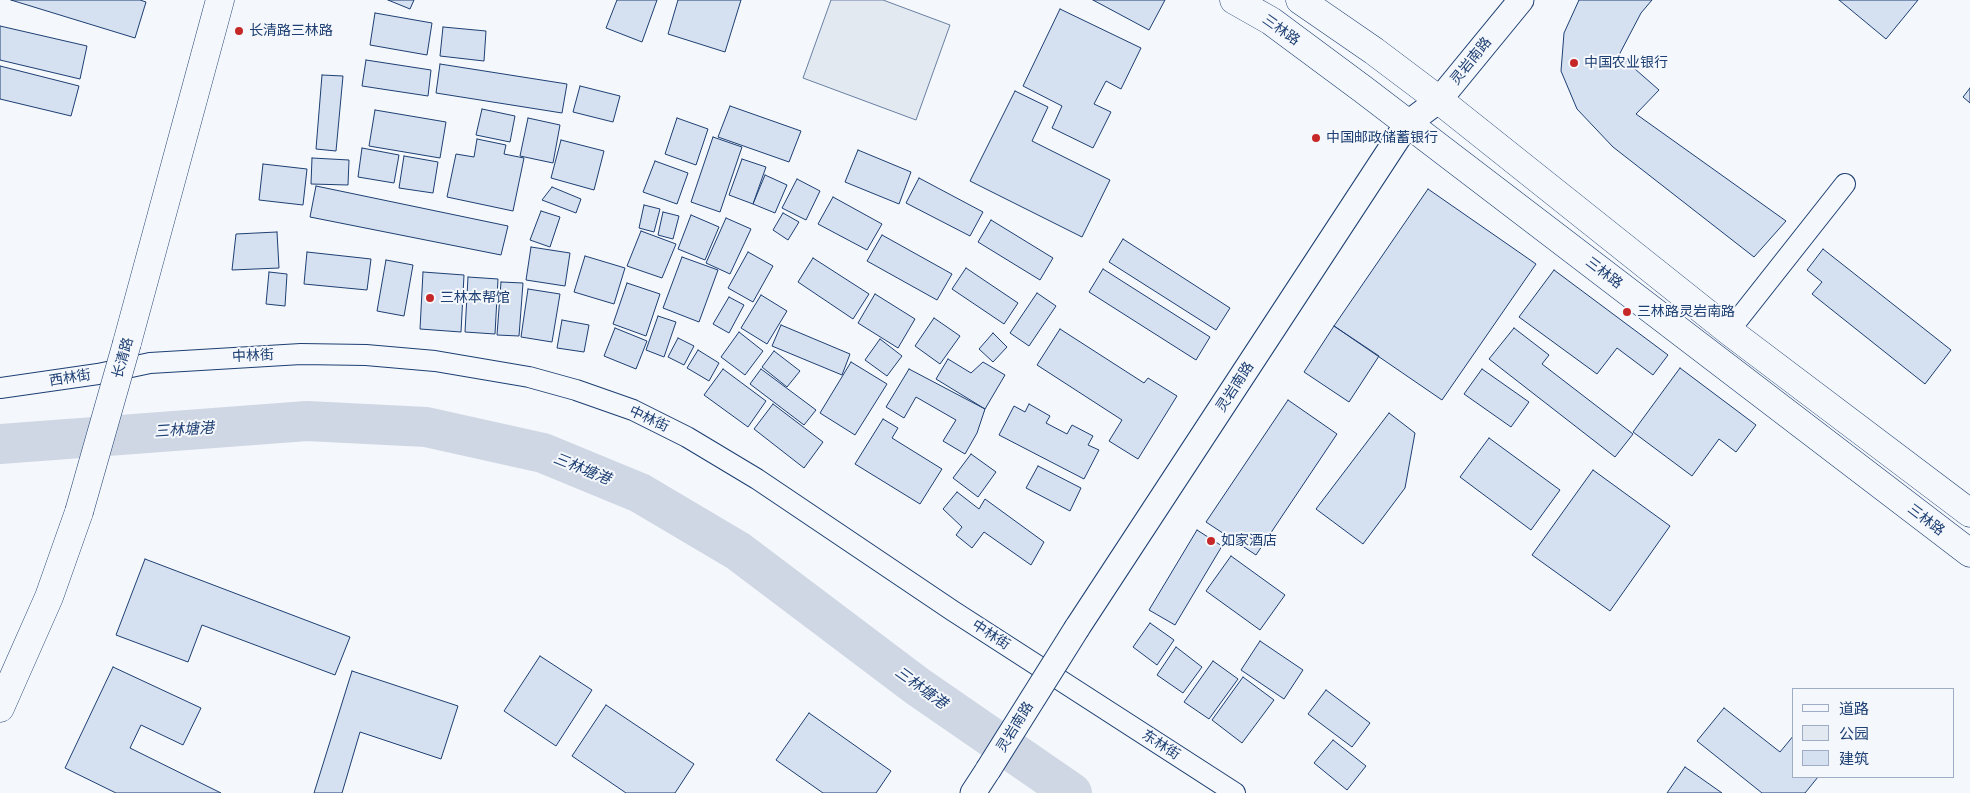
<!DOCTYPE html>
<html>
<head>
<meta charset="utf-8">
<style>
	body { margin:0 }
	#map { position:relative; width:1970px; height:793px; overflow:hidden; background:#f4f7fb; font-family:Mulish,"Noto Sans SC",sans-serif }
	canvas { display:block }
	.legend { position:absolute; left:1792px; top:688px; width:162px; height:90px; box-sizing:border-box; background:#f4f7fb; border:1px solid #9eadc5; margin:0; padding:6px 9px; list-style:none; font-size:15px; color:#1d3f73 }
	.legend li { display:flex; align-items:center; gap:10px; height:25px }
	.legend b { width:25px; border:1px solid #9eadc5 }
</style>
</head>
<body>
<div id="map">
<canvas width="1970" height="793"></canvas>
<ul class="legend">
<li><b style="height:6px;background:#f4f7fb"></b>道路</li>
<li><b style="height:14px;background:#e3e9f0"></b>公园</li>
<li><b style="height:14px;background:#d5e0f0"></b>建筑</li>
</ul>
</div>
<script>
const context = document.querySelector('canvas').getContext('2d');
context.lineJoin = 'round';
function paint(path, color) { context.fillStyle = color; context.fill(path, 'evenodd'); }
const shape = rows => new Path2D(rows.map(r => 'M' + r).join(''));
function strokePath(path, color, width, dash) { context.strokeStyle = color; context.lineWidth = width; context.lineCap = dash ? 'butt' : 'round'; context.setLineDash(dash || []); context.stroke(path); }
function write(font, color, halo, rows, align = 'center') {
  context.font = font + ' Mulish,"Noto Sans SC",sans-serif'; context.lineWidth = 4; context.setLineDash([]); context.textBaseline = 'middle'; context.strokeStyle = halo; context.fillStyle = color; for (const [text, x, y, turn = 0] of rows) {
    context.save(); context.translate(x, y); context.rotate((+turn || 0) * Math.PI / 180); context.textAlign = isNaN(turn) ? turn : align; if (halo) context.strokeText(text, 0, 0); context.fillText(text, 0, 0); context.restore();
  }
}
const green = shape([
	[831,0,883,0,950,25,916,120,803,78,831,0]
]);
const river = shape([
	[0,444,307,421,426,427,543,453,640,493,738,551,917,686,1072,793]
]);
const building = shape([
	[11,0,140,0,146,2,135,38,11,0],
	[388,0,414,0,410,9,388,0],
	[617,0,657,0,642,42,606,28,617,0],
	[678,0,741,0,725,52,668,34,678,0],
	[1093,0,1165,0,1149,30,1093,0],
	[1579,0,1652,0,1641,13,1619,55,1659,90,1636,114,1786,221,1754,257,1613,147,1577,109,1561,71,1564,33,1579,0],
	[1839,0,1918,0,1886,39,1839,0],
	[1060,9,1141,48,1121,89,1106,81,1094,104,1111,112,1093,148,1052,128,1062,106,1023,86,1060,9],
	[375,13,432,23,427,55,370,45,375,13],
	[0,26,87,46,80,79,0,60,0,26],
	[443,27,486,31,484,61,440,56,443,27],
	[366,60,431,70,428,96,362,86,366,60],
	[440,64,567,84,562,113,436,93,440,64],
	[0,66,79,86,71,116,0,99,0,66],
	[322,75,343,76,336,151,316,149,322,75],
	[580,86,620,96,613,122,573,112,580,86],
	[1970,88,1970,103,1963,97,1970,88],
	[1015,91,1048,107,1032,141,1110,180,1082,237,970,181,1015,91],
	[730,106,801,131,789,162,718,137,730,106],
	[482,109,515,116,510,142,476,135,482,109],
	[375,110,446,122,440,158,369,146,375,110],
	[528,118,560,125,553,163,520,156,528,118],
	[677,118,708,129,696,165,665,154,677,118],
	[713,137,742,147,720,212,691,202,713,137],
	[477,139,506,145,504,154,524,158,513,211,447,197,456,154,474,157,477,139],
	[561,140,604,151,594,190,551,178,561,140],
	[362,148,399,155,394,183,358,177,362,148],
	[858,150,911,172,899,204,845,182,858,150],
	[404,156,438,162,433,193,399,188,404,156],
	[312,158,349,160,348,185,311,184,312,158],
	[742,159,766,167,753,204,729,195,742,159],
	[655,161,688,173,677,204,643,192,655,161],
	[263,164,307,169,303,205,259,200,263,164],
	[765,175,787,185,775,213,753,204,765,175],
	[919,178,983,212,970,236,906,203,919,178],
	[797,179,820,191,806,220,782,208,797,179],
	[316,186,508,226,501,255,310,217,316,186],
	[552,187,581,199,576,213,542,200,552,187],
	[1428,189,1536,264,1442,400,1334,326,1428,189],
	[833,197,882,224,867,250,818,224,833,197],
	[644,205,660,209,654,232,639,228,644,205],
	[541,211,560,217,550,247,530,240,541,211],
	[663,212,679,216,673,239,658,235,663,212],
	[783,213,799,222,788,240,773,230,783,213],
	[691,215,719,227,705,260,678,249,691,215],
	[726,218,751,229,730,274,706,263,726,218],
	[991,220,1053,258,1040,280,978,242,991,220],
	[641,231,676,244,662,278,627,266,641,231],
	[277,232,279,268,232,270,236,234,277,232],
	[882,235,952,274,937,300,867,261,882,235],
	[1123,239,1230,308,1216,330,1109,262,1123,239],
	[531,247,570,253,565,286,526,280,531,247],
	[1823,249,1951,350,1925,384,1812,294,1822,282,1807,270,1823,249],
	[307,252,371,259,367,290,304,284,307,252],
	[748,252,773,266,753,302,728,288,748,252],
	[585,256,625,268,614,304,574,292,585,256],
	[682,257,718,270,699,322,663,308,682,257],
	[813,258,869,294,853,319,798,282,813,258],
	[386,260,413,265,404,316,377,311,386,260],
	[966,268,1018,303,1004,324,952,289,966,268],
	[1103,269,1210,337,1196,360,1089,292,1103,269],
	[1554,270,1668,355,1653,375,1617,348,1597,374,1519,317,1554,270],
	[269,272,287,274,285,306,266,304,269,272],
	[423,272,464,275,461,332,420,329,423,272],
	[468,277,498,279,495,334,465,332,468,277],
	[501,282,523,283,519,336,497,335,501,282],
	[627,283,660,294,646,336,613,324,627,283],
	[528,289,560,294,552,342,521,337,528,289],
	[1037,293,1056,306,1029,346,1010,333,1037,293],
	[875,294,915,319,898,348,858,323,875,294],
	[761,295,787,311,767,344,741,328,761,295],
	[729,297,744,305,729,333,713,324,729,297],
	[658,316,676,322,664,357,646,350,658,316],
	[934,318,960,336,940,364,915,346,934,318],
	[562,320,589,325,584,352,557,348,562,320],
	[781,325,850,354,842,375,772,346,781,325],
	[1334,326,1379,356,1349,402,1304,372,1334,326],
	[615,328,647,341,636,369,604,356,615,328],
	[1514,328,1549,355,1542,364,1633,434,1615,457,1489,359,1514,328],
	[1060,329,1144,383,1148,378,1177,396,1138,459,1109,441,1122,420,1037,365,1060,329],
	[739,332,763,351,745,375,721,357,739,332],
	[993,333,1007,347,993,362,979,349,993,333],
	[678,338,694,346,684,365,668,357,678,338],
	[880,339,902,356,887,376,865,360,880,339],
	[698,350,719,363,709,381,687,368,698,350],
	[774,351,800,371,787,387,762,367,774,351],
	[948,359,971,373,983,362,1005,375,985,409,936,379,948,359],
	[851,362,887,384,855,435,820,413,851,362],
	[1680,368,1756,425,1736,452,1719,439,1692,476,1633,432,1680,368],
	[723,369,766,401,748,427,704,395,723,369],
	[761,369,816,410,804,425,750,384,761,369],
	[909,369,985,409,977,433,965,454,943,441,956,420,916,397,904,418,886,407,909,369],
	[1482,369,1529,402,1511,427,1464,394,1482,369],
	[1288,400,1337,434,1256,555,1206,522,1288,400],
	[773,404,823,442,804,468,754,429,773,404],
	[1029,404,1050,416,1046,423,1067,434,1072,425,1093,436,1088,445,1099,450,1084,479,999,435,1014,406,1025,412,1029,404],
	[1389,413,1415,433,1405,488,1363,544,1316,509,1389,413],
	[883,419,898,428,892,438,942,469,920,504,855,464,883,419],
	[1489,438,1560,490,1531,530,1460,477,1489,438],
	[971,454,996,472,978,497,953,478,971,454],
	[1038,466,1081,488,1070,511,1026,488,1038,466],
	[1593,470,1670,526,1610,611,1532,555,1593,470],
	[957,492,979,509,985,499,1044,542,1031,565,984,532,972,548,956,535,962,527,943,509,957,492],
	[1197,530,1222,546,1175,625,1149,610,1197,530],
	[1231,556,1285,595,1260,630,1206,591,1231,556],
	[145,559,350,637,335,675,202,625,188,662,116,635,145,559],
	[1150,623,1174,640,1157,665,1133,647,1150,623],
	[1260,641,1303,670,1284,699,1241,670,1260,641],
	[1176,647,1202,667,1183,693,1157,675,1176,647],
	[540,656,592,690,556,746,504,711,540,656],
	[1213,661,1238,679,1209,719,1184,702,1213,661],
	[113,667,201,708,183,745,141,725,130,748,221,793,116,793,65,768,113,667],
	[352,671,458,706,441,759,360,732,342,793,314,793,352,671],
	[1243,677,1274,700,1242,743,1212,720,1243,677],
	[1326,690,1370,723,1352,747,1308,714,1326,690],
	[606,705,694,764,675,793,626,793,572,756,606,705],
	[1724,708,1780,752,1794,735,1794,777,1818,777,1805,793,1762,793,1697,741,1724,708],
	[809,713,891,771,876,793,823,793,776,760,809,713],
	[1333,740,1366,766,1347,790,1314,763,1333,740],
	[1685,767,1722,793,1667,793,1685,767]
]);
const minor = shape([
	[1729,331,1845,184],
	[0,388,98,374,150,363,301,354,366,355,435,361,529,377,576,390,633,410,687,437,757,479,953,611,1235,793]
]);
const tertiary = shape([
	[1077,628,1407,124,1439,100,1521,0],
	[973,793,988,770]
]);
const secondary = shape([
	[1234,0,1271,21,1364,90,1970,553],
	[1300,0,1374,51,1439,100,1729,331,1970,513],
	[127,343,220,0],
	[0,708,49,597,79,512]
]);
const tertiaryBridge = shape([
	[988,770,1077,628]
]);
const secondaryBridge = shape([
	[79,512,127,343]
]);
const markers = [
	[239,31,5,"#c62828"],
	[1574,63,5,"#c62828"],
	[1316,138,5,"#c62828"],
	[430,298,5,"#c62828"],
	[1627,312,5,"#c62828"],
	[1211,541,5,"#c62828"]
];
const streetNames = [
	["三林路",1281,30,35],
	["灵岩南路",1471,61,-51],
	["三林路",1604,273,37],
	["中林街",253,356,-3],
	["长清路",123,358,-74],
	["西林街",70,378,-9],
	["灵岩南路",1235,387,-57],
	["中林街",649,419,25],
	["三林路",1926,520,37],
	["中林街",991,635,33],
	["灵岩南路",1015,727,-58],
	["东林街",1161,745,33]
];
const poiNames = [
	["长清路三林路",249,31],
	["中国农业银行",1584,63],
	["中国邮政储蓄银行",1326,138],
	["三林本帮馆",440,298],
	["三林路灵岩南路",1637,312],
	["如家酒店",1221,541]
];
const waterNames = [
	["三林塘港",184,430,-4],
	["三林塘港",582,469,22],
	["三林塘港",921,688,36]
];
paint(green, '#e3e9f0');
strokePath(green, '#687fa3', 1);
strokePath(river, '#cfd7e4', 40);
paint(building, '#d5e0f0');
strokePath(building, '#1d3f73', 1);
strokePath(minor, '#1d3f73', 22);
strokePath(tertiary, '#1d3f73', 27);
strokePath(secondary, '#1d3f73', 29);
strokePath(minor, '#f4f7fb', 20);
strokePath(tertiary, '#f4f7fb', 25);
strokePath(secondary, '#f4f7fb', 28);
strokePath(tertiaryBridge, '#1d3f73', 27, []);
strokePath(secondaryBridge, '#1d3f73', 29, []);
strokePath(tertiaryBridge, '#f4f7fb', 25);
strokePath(secondaryBridge, '#f4f7fb', 28);
for (const [x, y, r, color] of markers) { const dot = new Path2D(); dot.arc(x, y, r, 0, 2 * Math.PI); context.fillStyle = color; context.fill(dot); strokePath(dot, '#f4f7fb', 2); }
write('14px', '#1d3f73', '#f4f7fb', streetNames);
write('14px', '#1d3f73', '#f4f7fb', poiNames, 'left');
write('italic 15px', '#1d3f73', '#f4f7fb', waterNames);
</script>
</body>
</html>
